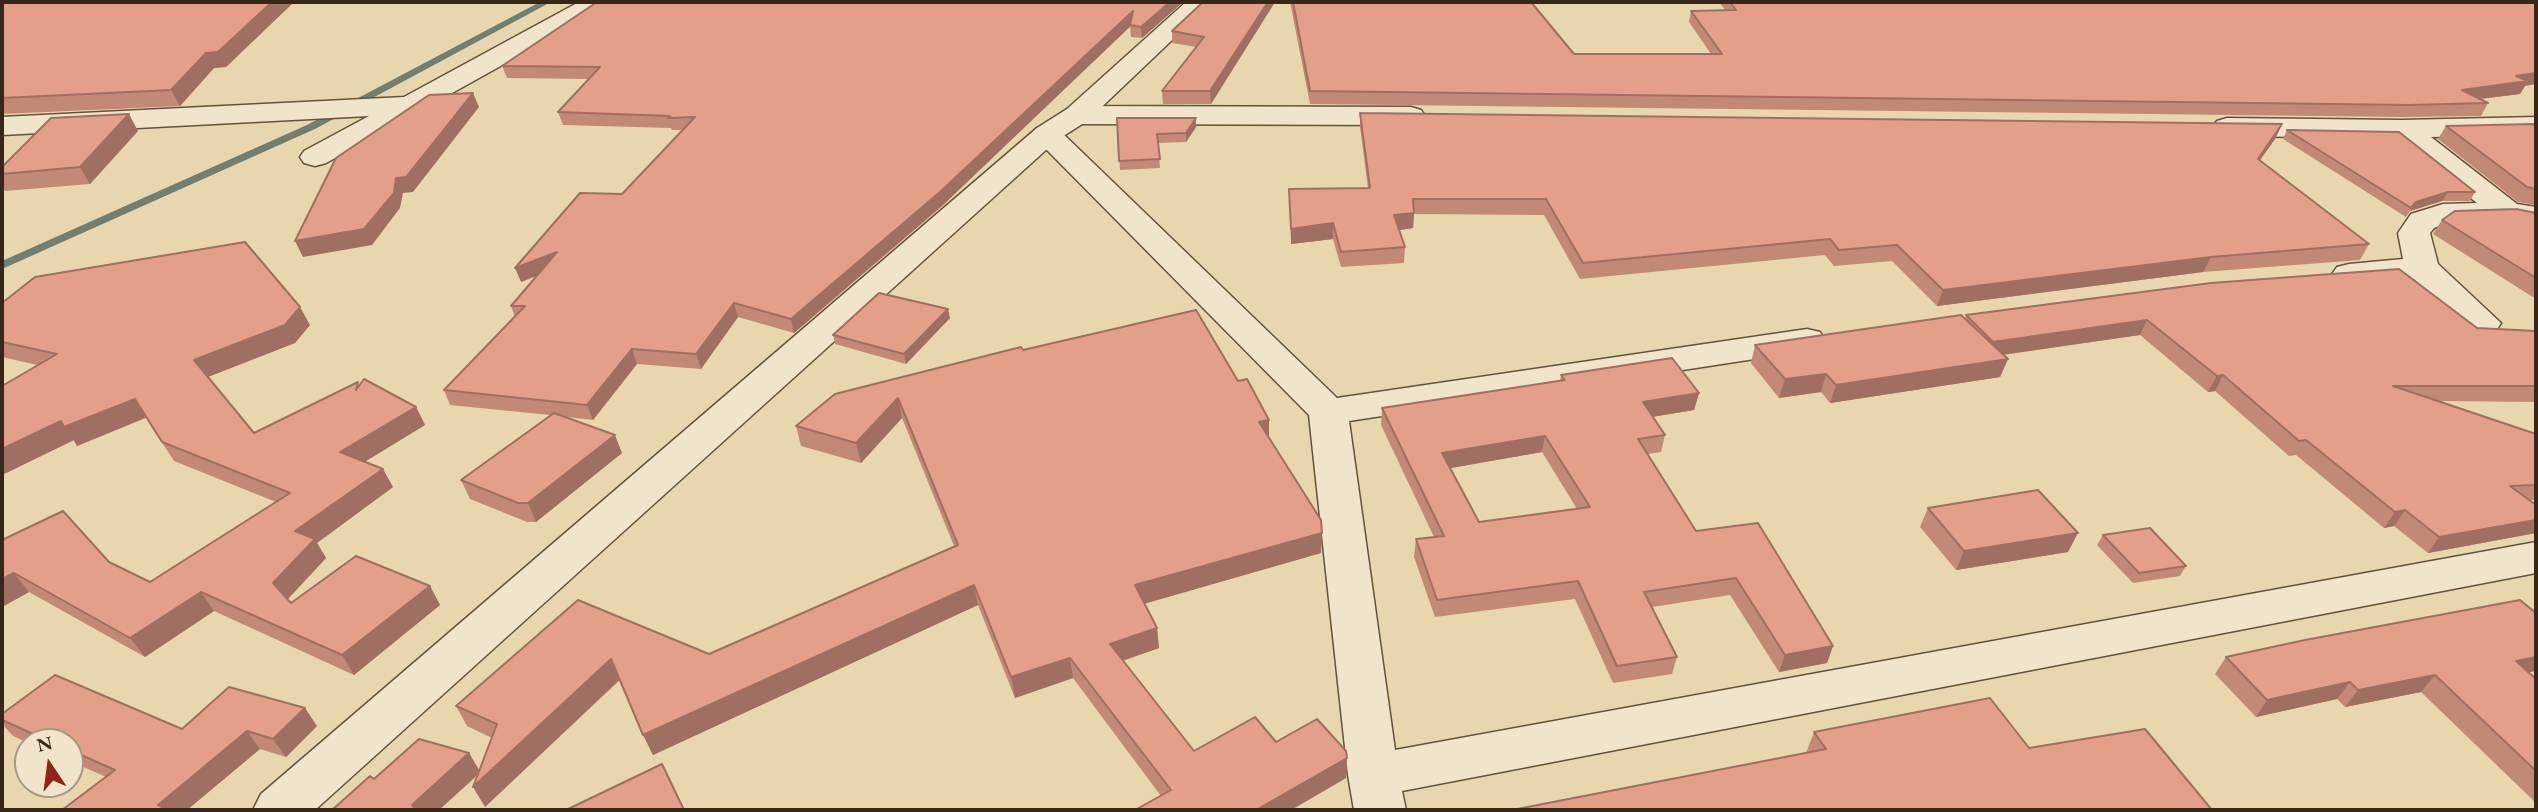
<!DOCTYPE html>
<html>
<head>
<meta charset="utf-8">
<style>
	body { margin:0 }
	#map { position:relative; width:2538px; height:812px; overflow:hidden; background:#e8d6ae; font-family:"EB Garamond",serif }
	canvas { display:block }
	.frame { position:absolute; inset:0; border:4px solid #372718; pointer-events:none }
	.north { position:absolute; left:14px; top:728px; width:70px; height:70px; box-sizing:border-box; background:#f0e4ca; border:2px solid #a69883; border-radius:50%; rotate:347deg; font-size:19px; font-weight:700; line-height:28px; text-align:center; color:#372718 }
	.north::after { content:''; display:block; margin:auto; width:24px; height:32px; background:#8f2418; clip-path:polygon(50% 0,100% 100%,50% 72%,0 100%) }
</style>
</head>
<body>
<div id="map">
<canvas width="2538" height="812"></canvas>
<div class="frame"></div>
<div class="north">N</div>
</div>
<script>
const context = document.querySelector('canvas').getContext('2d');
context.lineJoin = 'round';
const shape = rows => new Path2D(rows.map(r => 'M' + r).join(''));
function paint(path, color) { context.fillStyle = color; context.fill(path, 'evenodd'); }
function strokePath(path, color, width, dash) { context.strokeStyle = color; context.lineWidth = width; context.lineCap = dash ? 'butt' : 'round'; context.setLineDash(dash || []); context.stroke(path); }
const stream = shape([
	[540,2,551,2,315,129,2,269,2,261,307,125,540,2]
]);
const minor = shape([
	[579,2,609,2,606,7,420,111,326,163,315,166,304,163,300,157,304,151,369,116,2,135,2,117,404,97,579,2],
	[1077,106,1411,107,1421,110,1425,116,1421,122,1411,125,1077,124,1067,121,1063,115,1067,109,1077,106],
	[2536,117,2536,135,2431,137,2517,204,2536,207,2536,227,2507,221,2446,223,2434,228,2430,233,2438,264,2501,323,2496,331,2483,334,2470,331,2414,279,2349,284,2337,281,2332,274,2337,267,2349,264,2403,259,2398,233,2411,214,2443,204,2477,203,2395,138,2227,136,2217,133,2212,127,2217,121,2227,118,2402,120,2536,117],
	[1047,125,1057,128,1337,398,1807,329,1820,332,1825,340,1820,348,1807,351,1349,421,1395,750,2536,542,2536,573,1402,791,1406,810,1354,810,1348,775,1309,415,1037,140,1032,134,1037,128,1047,125]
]);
const tertiary = shape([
	[1186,2,1212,2,1087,121,1057,140,315,810,253,810,261,794,1037,128,1067,109,1186,2]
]);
const wall = shape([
	[2,2,294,2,226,67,214,68,180,106,2,114],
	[1183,2,1142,38,1131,37,1130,26,942,206,794,333,738,317,701,369,637,364,593,420,567,417,622,453,536,522,527,522,470,499,461,480,550,415,450,405,444,390,515,317,511,306,537,275,521,282,622,194,683,130,672,130,671,128,563,125,558,112,589,79,507,78,502,66],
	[1275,2,1211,104,1163,104,1162,91,1196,47,1172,43,1172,31],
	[1290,2,1531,2,1574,54,1711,54,1689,22,1691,11,1725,10,1719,2,2536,2,2525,86,2520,94,2480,99,2488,103,2481,116,2402,117,1310,104],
	[1360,113,2282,124,2275,139,2260,160,2369,244,2360,260,2203,272,1937,306,1892,261,1834,266,1825,255,1580,279,1544,215,1414,214,1413,228,1399,230,1405,247,1404,263,1341,267,1333,239,1291,244,1289,189,1368,188,1360,127],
	[1117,118,1196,118,1196,127,1186,142,1158,143,1160,168,1120,170],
	[2446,126,2536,126,2536,205,2518,202,2438,139],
	[2287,130,2475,192,2470,201,2442,201,2410,211,2406,217,2283,139],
	[138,131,90,184,5,191,2,186,2,167],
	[2536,213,2536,299,2433,234,2442,220],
	[2,303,310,325,295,343,208,377,254,433,360,385,416,407,425,425,365,461,393,487,317,543,326,558,288,599,291,603,430,586,440,605,354,675,214,611,145,657,29,592,2,607,2,540,109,562,150,582,276,502,174,461,146,418,77,446,74,440,4,474,2,473,2,386,37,365,2,357],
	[1966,315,2477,328,2536,331,2536,402,2440,401,2536,434,2536,500,2529,500,2536,505,2536,533,2428,553,2394,526,2384,528,2296,455,2289,456,2215,391,2208,392,2140,335,2003,355,2008,359,2000,377,1830,403,1821,392,1779,398,1751,363,1755,345,1965,319],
	[950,318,906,364,835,344,833,335],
	[1023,350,1269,438,1321,553,1144,604,1157,628,1159,648,1123,661,1194,751,1276,742,1347,758,1346,778,1291,810,1135,810,1161,796,1073,678,1015,698,978,605,653,755,620,680,485,807,478,775,439,810,332,810,374,779,469,753,479,770,492,738,467,726,456,706,709,654,954,546,902,418,861,463,801,446,796,426],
	[1561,375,1699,393,1694,410,1652,417,1665,435,1661,452,1648,454,1696,531,1833,646,1827,663,1779,672,1730,595,1652,607,1677,657,1672,674,1613,683,1575,599,1435,617,1414,557,1416,539,1434,537,1381,425,1382,408,1560,381],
	[1542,452,1577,509,1479,522,1450,468],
	[1928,508,2068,552,1956,570,1920,527],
	[2103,535,2186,566,2180,576,2133,583,2097,545],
	[2226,657,2529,672,2536,679,2536,803,2421,692,2345,707,2337,699,2256,717,2215,674],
	[2,714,182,729,317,726,286,757,260,749,187,810,62,810,106,777,70,761,70,742,28,743,13,736,2,724],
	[1814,732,2029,748,1806,753]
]);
const shadedWall = shape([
	[272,2,294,2,226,67,214,68,180,106,171,90,206,53],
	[1170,2,1183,2,1142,38,1141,27],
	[1268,2,1275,2,1211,104,1210,91],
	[1133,11,1134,23,942,206,794,333,791,319],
	[2536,73,2536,84,2525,86,2520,94,2455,102,2462,90,2516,76],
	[473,93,479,107,413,192,403,193,400,208,372,245,303,257,295,241,396,178],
	[129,114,138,131,90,184,80,167],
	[1196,118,1196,127,1186,142,1186,133],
	[2282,124,2275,139,2250,174,2258,159],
	[2448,192,2442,201,2410,211,2406,217,2416,202],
	[1414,213,1413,228,1393,231,1394,215],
	[1333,223,1333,239,1291,244,1291,229],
	[557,252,562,266,521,282,515,268],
	[2211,257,2203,272,1937,306,1943,290],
	[734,303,738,317,701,369,696,354],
	[300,307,310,325,295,343,205,378,194,360],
	[948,309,950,318,906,364,904,354],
	[2147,320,2140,335,1986,357,1993,342],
	[632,349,637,364,593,420,587,405],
	[2008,359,2000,377,1830,403,1836,385],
	[1826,374,1821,392,1779,398,1785,379],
	[2223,375,2215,391,2208,392,2217,376],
	[1699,393,1694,410,1639,419,1643,402],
	[898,398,902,418,861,463,856,443],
	[135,399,147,417,77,446,74,440,4,474,2,470,2,449,61,421],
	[416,407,425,425,350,471,340,452],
	[1269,420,1269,439,1259,422],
	[615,435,622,453,536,522,528,503],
	[1545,436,1542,452,1440,470,1442,453],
	[383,469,393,487,317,543,326,558,285,602,273,583,295,531],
	[2405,510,2394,526,2384,528,2395,512],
	[2536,520,2536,533,2428,553,2439,537],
	[1322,533,1321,553,1136,606,1135,585],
	[2078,533,2068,552,1956,570,1964,551],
	[14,573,29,592,2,607,2,579],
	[974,585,978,605,653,755,643,735],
	[430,586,440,605,354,675,342,655],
	[201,592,214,611,145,657,130,638],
	[1157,628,1159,648,1112,664,1110,644],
	[1833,646,1827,663,1779,672,1785,655],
	[2536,657,2536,671,2501,678,2516,661],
	[1070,658,1073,678,1015,698,1011,677],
	[611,659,620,679,485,807,473,787],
	[2435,675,2421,692,2345,707,2358,690],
	[2350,682,2337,699,2256,717,2267,700],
	[305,708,317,726,286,757,273,739],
	[247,731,260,749,187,810,162,810,158,805],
	[469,753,480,772,439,810,416,810,412,805],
	[1347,758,1346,778,1291,810,1256,810]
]);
const building = shape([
	[2,2,272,2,218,52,206,53,171,90,2,98,2,2],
	[597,2,1170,2,1141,27,1130,25,1133,11,940,192,791,319,734,303,696,354,632,349,587,405,444,390,525,306,511,306,557,252,515,268,580,193,622,194,695,117,668,118,670,116,558,112,600,67,502,66,597,2],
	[1203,2,1268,2,1210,91,1162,91,1204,37,1172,31,1203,2],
	[1293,2,1531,2,1574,54,1722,54,1691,11,1736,10,1730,2,2536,2,2536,73,2516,76,2528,81,2462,90,2488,103,2409,105,1310,91,1293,2],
	[473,93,406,177,396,178,394,193,364,229,295,241,336,158,429,95,473,93],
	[1360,113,2282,124,2258,159,2369,244,2211,257,1943,290,1897,245,1839,250,1830,239,1583,263,1546,199,1413,199,1414,213,1394,215,1405,247,1341,252,1333,223,1291,229,1289,189,1370,188,1360,113],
	[129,114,80,167,2,174,2,167,51,118,129,114],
	[1117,118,1196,118,1186,133,1157,134,1160,159,1119,161,1117,118],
	[2533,124,2536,126,2536,189,2527,187,2446,126,2533,124],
	[2287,130,2399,132,2475,192,2448,192,2416,202,2411,208,2287,130],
	[2516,209,2536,213,2536,278,2442,220,2455,211,2516,209],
	[245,242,300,307,285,325,194,360,254,433,358,382,356,390,364,379,416,407,340,452,383,469,295,531,315,539,273,583,291,603,356,556,430,586,342,655,201,592,130,638,14,573,2,579,2,540,63,511,109,562,150,582,290,493,162,442,135,399,64,427,61,421,2,449,2,386,57,354,2,342,2,303,35,277,245,242],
	[2399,269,2477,328,2536,331,2536,386,2393,386,2536,434,2536,485,2510,486,2536,505,2536,520,2439,537,2405,510,2395,512,2306,440,2299,441,2223,375,2217,376,2147,320,1993,342,1966,315,2211,283,2399,269],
	[879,293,948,309,904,354,833,335,879,293],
	[1196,310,1238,381,1247,379,1269,420,1259,422,1321,520,1322,533,1135,585,1157,628,1110,644,1194,751,1255,717,1276,742,1317,719,1346,751,1347,758,1256,810,1135,810,1171,790,1070,658,1011,677,974,585,643,735,611,659,473,787,497,724,456,706,578,600,709,654,958,545,898,398,856,443,796,426,835,394,1021,347,1023,350,1196,310],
	[1961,315,2008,359,1836,385,1826,374,1785,379,1755,345,1961,315],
	[1672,358,1699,393,1643,402,1665,435,1638,439,1696,531,1758,523,1833,646,1785,655,1736,578,1644,592,1677,657,1617,666,1578,581,1437,600,1416,539,1444,536,1382,408,1565,380,1561,375,1672,358],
	[1545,436,1590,507,1479,522,1442,453,1545,436],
	[554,413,615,435,528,503,518,503,461,480,554,413],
	[2038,490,2078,533,1964,551,1928,508,2038,490],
	[2150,528,2186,566,2139,573,2103,535,2150,528],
	[2520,600,2536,613,2536,657,2516,661,2536,679,2536,771,2435,675,2358,690,2350,682,2267,700,2226,657,2305,640,2520,600],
	[55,675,182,729,229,687,305,708,273,739,247,731,158,805,168,810,62,810,115,770,70,750,70,742,51,742,2,720,2,714,55,675],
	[1990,698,2029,748,2145,729,2212,810,1512,810,1826,749,1814,732,1990,698],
	[419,739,469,753,412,805,416,810,332,810,370,776,374,779,419,739],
	[662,764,684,810,566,810,662,764]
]);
paint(stream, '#717f70');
strokePath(minor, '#63533e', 3);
strokePath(tertiary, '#63533e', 3);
paint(minor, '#f0e4ca');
paint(tertiary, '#f0e4ca');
paint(wall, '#c38977');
paint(shadedWall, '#9f6f61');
paint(building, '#e39f8a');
strokePath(building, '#9f6f61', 2);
</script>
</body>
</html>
